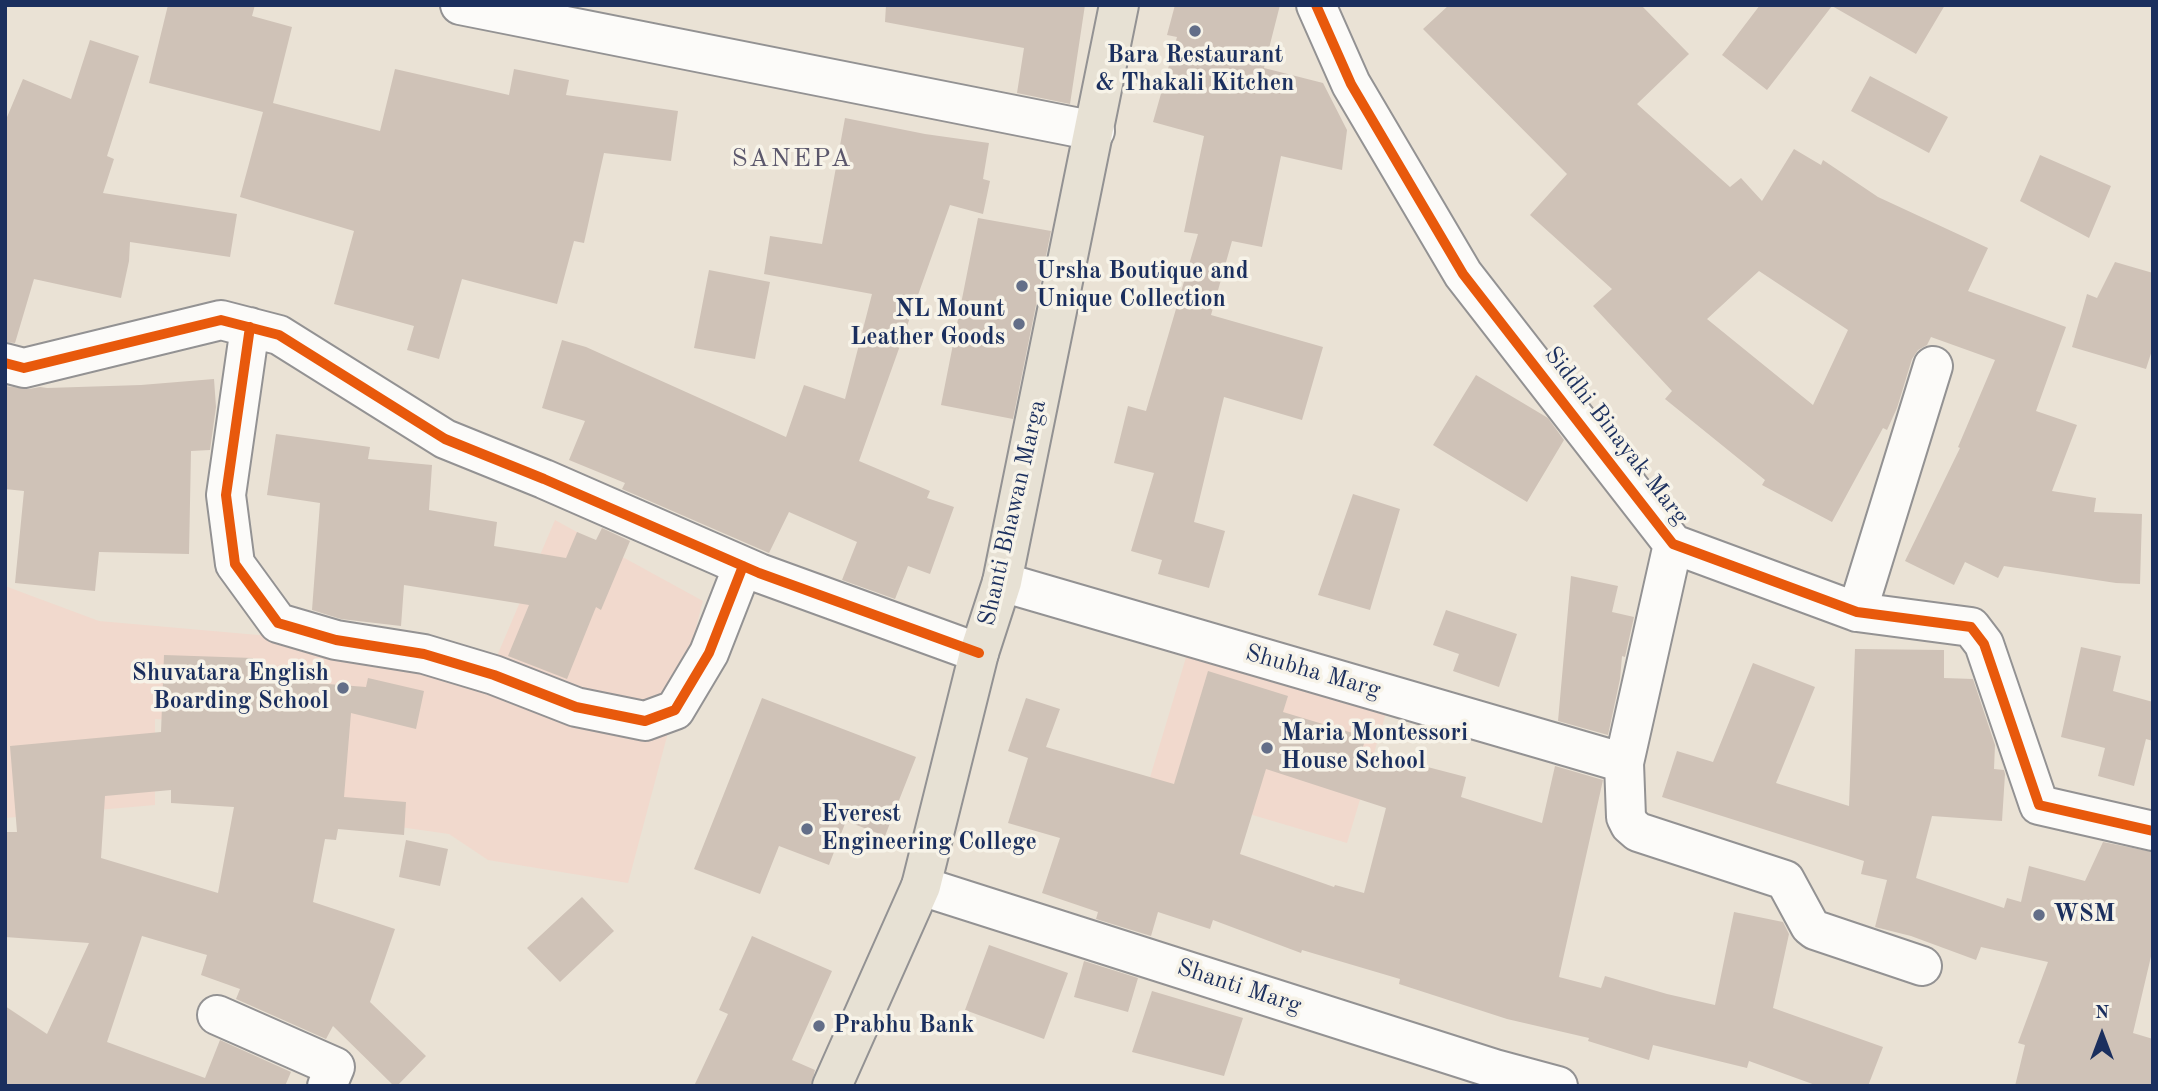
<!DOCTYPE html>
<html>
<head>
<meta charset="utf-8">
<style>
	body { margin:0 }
	#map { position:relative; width:2158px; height:1091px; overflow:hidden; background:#eae2d5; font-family:"Old Standard TT",serif }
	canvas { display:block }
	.frame { position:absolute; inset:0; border:7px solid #1b2f5e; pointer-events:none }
	.north { position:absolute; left:2067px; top:1000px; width:70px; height:70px; -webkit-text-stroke:5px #f7f3e8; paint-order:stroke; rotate:0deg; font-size:19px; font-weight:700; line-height:28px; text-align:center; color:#1b2f5e }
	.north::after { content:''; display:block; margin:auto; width:24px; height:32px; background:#1b2f5e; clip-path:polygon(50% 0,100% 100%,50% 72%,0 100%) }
</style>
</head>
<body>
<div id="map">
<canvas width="2158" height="1091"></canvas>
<div class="frame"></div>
<div class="north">N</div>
</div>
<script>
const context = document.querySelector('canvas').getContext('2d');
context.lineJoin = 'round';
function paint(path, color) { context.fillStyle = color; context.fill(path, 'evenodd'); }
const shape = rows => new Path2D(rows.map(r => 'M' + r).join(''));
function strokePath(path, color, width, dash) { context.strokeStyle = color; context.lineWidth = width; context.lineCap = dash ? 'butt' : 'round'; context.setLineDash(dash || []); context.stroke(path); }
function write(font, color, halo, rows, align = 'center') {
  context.font = font + ' "Old Standard TT",serif'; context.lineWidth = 7; context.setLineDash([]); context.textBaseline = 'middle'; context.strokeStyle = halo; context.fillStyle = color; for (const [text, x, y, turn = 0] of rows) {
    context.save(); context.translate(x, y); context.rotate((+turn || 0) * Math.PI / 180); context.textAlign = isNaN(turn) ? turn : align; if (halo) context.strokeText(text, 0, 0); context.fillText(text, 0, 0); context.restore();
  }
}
const built = shape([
	[555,520,703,601,628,883,488,860,449,834,336,818,250,726,155,719,155,805,5,818,5,586,99,621,497,656],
	[1187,654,1386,713,1347,843,1148,784]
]);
const building = shape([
	[168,5,255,5,252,16,292,27,273,103,380,131,395,69,509,95,514,69,569,80,566,95,678,111,671,161,604,153,584,243,574,241,557,304,462,279,439,359,407,350,414,326,334,304,354,231,240,197,263,112,149,83],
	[886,5,1085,5,1070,104,1017,93,1024,48,885,22],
	[1175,5,1280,5,1264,68,1323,83,1347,130,1342,170,1281,156,1262,247,1232,241,1211,315,1323,347,1302,420,1224,397,1194,522,1225,531,1209,588,1158,574,1162,560,1131,551,1154,473,1114,463,1128,406,1146,411,1198,234,1184,232,1204,136,1153,122,1177,37,1167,35],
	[1449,5,1641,5,1689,54,1637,104,1730,187,1741,178,1762,201,1794,149,1821,165,1823,160,1878,197,1988,248,1968,291,2066,327,2036,411,2077,425,2052,491,2096,498,2094,512,2142,514,2140,584,2116,583,2004,566,1998,578,1965,562,1954,585,1905,561,1960,448,1958,447,1995,360,1931,337,1927,345,1918,350,1912,359,1897,408,1887,430,1883,428,1832,522,1762,485,1765,480,1665,399,1672,391,1593,306,1612,289,1530,215,1567,174,1423,29],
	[1759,271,1848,330,1813,405,1707,319],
	[1760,5,1945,5,1916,54,1832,6,1767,90,1722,55],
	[90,40,139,56,107,156,114,159,103,193,237,214,230,257,130,242,129,261,121,298,34,279,15,343,5,342,5,122,23,79,71,99],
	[1870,76,1948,117,1929,153,1851,111],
	[845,118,925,134,989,143,983,179,990,181,983,214,950,205,859,461,930,491,927,498,954,507,930,574,908,566,895,599,842,580,857,542,789,512,769,553,622,489,625,483,569,460,585,421,542,408,562,340,586,347,786,437,804,385,845,399,872,294,764,274,770,236,822,244],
	[2040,155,2111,186,2089,238,2020,201],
	[978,218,1051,231,1013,419,941,405],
	[2115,262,2153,273,2153,347,2146,369,2072,347,2087,294,2097,298],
	[709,270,770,282,755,359,694,348],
	[1476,375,1548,418,1564,440,1527,502,1433,445],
	[214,379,216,407,210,450,191,451,189,554,99,552,95,591,15,583,24,491,5,489,5,386,29,389,40,387,47,388,141,385],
	[276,434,370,447,368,459,432,465,429,510,497,522,494,546,566,558,577,532,596,540,602,528,630,541,601,610,596,607,567,679,508,656,529,605,404,585,401,626,341,619,312,610,320,503,267,495],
	[1353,494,1400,509,1370,610,1318,595],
	[1571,576,1618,586,1612,612,1634,617,1625,657,1622,656,1620,679,1608,735,1558,721],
	[1446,610,1517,634,1499,687,1453,671,1459,654,1433,645],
	[2081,647,2121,656,2113,691,2153,702,2153,741,2146,739,2134,786,2098,776,2105,748,2061,737],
	[1855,649,1944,650,1944,678,1973,679,1995,745,1994,769,2004,770,2005,774,2002,821,1932,816,1916,878,2004,908,2007,898,2021,902,2029,866,2085,881,2103,842,2153,852,2153,948,2133,1033,2153,1039,2153,1086,2015,1086,2025,1045,2018,1043,2048,962,1981,947,1976,960,1911,936,1875,927,1887,880,1861,874,1864,861,1662,797,1677,751,1713,762,1753,663,1815,687,1776,783,1849,806],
	[164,655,253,658,252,678,366,687,368,678,424,691,416,729,351,713,344,797,406,802,404,835,338,829,336,840,325,839,313,902,395,929,370,1002,426,1056,397,1086,394,1086,333,1026,326,1039,236,999,240,989,201,975,207,955,142,936,107,1042,205,1078,220,1040,291,1072,285,1086,5,1086,5,1006,47,1034,89,943,5,937,5,832,17,832,10,746,161,732],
	[171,790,171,803,234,807,218,893,101,858,105,796],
	[1208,671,1288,696,1283,712,1366,737,1362,750,1466,777,1461,797,1542,823,1555,766,1603,780,1559,977,1601,988,1605,976,1667,994,1715,1005,1734,912,1783,922,1789,934,1773,1008,1883,1047,1868,1086,1818,1086,1749,1061,1747,1068,1653,1045,1649,1060,1588,1041,1589,1038,1507,1019,1399,984,1400,979,1302,950,1301,953,1213,920,1210,929,1158,912,1151,936,1096,919,1098,912,1042,893,1060,838,1008,823,1028,758,1008,751,1026,698,1060,709,1046,747,1174,784],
	[1266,769,1386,808,1364,893,1335,885,1334,887,1240,854],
	[762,698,916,757,885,836,846,821,829,865,779,846,760,894,694,869],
	[406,840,448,849,440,886,399,877],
	[582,897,614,931,560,982,527,948],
	[752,936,832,971,792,1060,815,1070,811,1086,694,1086,728,1014,719,1010],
	[989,945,1068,973,1044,1039,965,1010],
	[1084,961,1138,978,1128,1012,1074,997],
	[1152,991,1243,1018,1224,1076,1132,1052]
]);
const minor = shape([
	[460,5,1095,131],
	[1316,5,1351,84,1463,274,1673,544,1857,612,1971,627,1984,644,2039,805,2153,831],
	[250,327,226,495,235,564,278,623,336,640,424,654,494,675,576,707,645,721,675,710,709,653,743,566],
	[5,363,24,368,221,320,279,335,445,439,544,479,759,573,979,653],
	[1673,544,1624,763,1626,817,1630,825,1638,832,1785,880,1810,926,1815,930,1922,966],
	[1002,582,1624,763],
	[1857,612,1933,366],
	[921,886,1495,1069,1558,1086],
	[217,1015,335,1067,327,1086]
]);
const major = shape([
	[832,1086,921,886,979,653,1002,582,1119,5]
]);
const cycleway = shape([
	[1316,5,1351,84,1463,274,1673,544,1857,612,1971,627,1984,644,2039,805,2153,831],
	[250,327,226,495,235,564,278,623,336,640,424,654,494,675,576,707,645,721,675,710,709,653,743,566],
	[5,363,24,368,221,320,279,335,445,439,544,479,759,573,979,653]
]);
const markers = [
	[1195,31,7,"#636e88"],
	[1022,286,7,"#636e88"],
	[1019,324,7,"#636e88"],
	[343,688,7,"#636e88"],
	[1267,748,7,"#636e88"],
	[807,829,7,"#636e88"],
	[2039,915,7,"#636e88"],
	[819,1026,7,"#636e88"]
];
const poiNames = [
	["Bara Restaurant",1195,56,"center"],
	["& Thakali Kitchen",1195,84,"center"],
	["Ursha Boutique and",1036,272],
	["Unique Collection",1036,300],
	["NL Mount",1005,310,"right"],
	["Leather Goods",1005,338,"right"],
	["Shuvatara English",329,674,"right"],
	["Boarding School",329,702,"right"],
	["Maria Montessori",1281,734],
	["House School",1281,762],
	["Everest",821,815],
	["Engineering College",821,843],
	["WSM",2053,915],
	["Prabhu Bank",833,1026]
];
const streetNames = [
	["Siddhi Binayak Marg",1616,436,52],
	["Shanti Bhawan Marga",1013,513,-77],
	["Shubha Marg",1313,672,16],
	["Shanti Marg",1239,987,18]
];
const neighbourhoodNames = [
	["SANEPA",792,159]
];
paint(built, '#f1d9cd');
paint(building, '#cfc2b7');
strokePath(minor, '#939293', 42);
strokePath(major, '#939293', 42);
strokePath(minor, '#fcfbf9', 38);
strokePath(major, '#e7e1d4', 38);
strokePath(cycleway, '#e8590c', 10);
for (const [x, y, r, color] of markers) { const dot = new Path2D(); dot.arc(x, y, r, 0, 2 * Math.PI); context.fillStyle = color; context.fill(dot); strokePath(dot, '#f7f3e8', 2.5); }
write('bold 24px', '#1b2f5e', '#f7f3e8', poiNames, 'left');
write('24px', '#1b2f5e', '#f7f3e8', streetNames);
context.letterSpacing = '2px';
write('26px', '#5b576c', '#f7f3e8', neighbourhoodNames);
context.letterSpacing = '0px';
</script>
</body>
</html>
